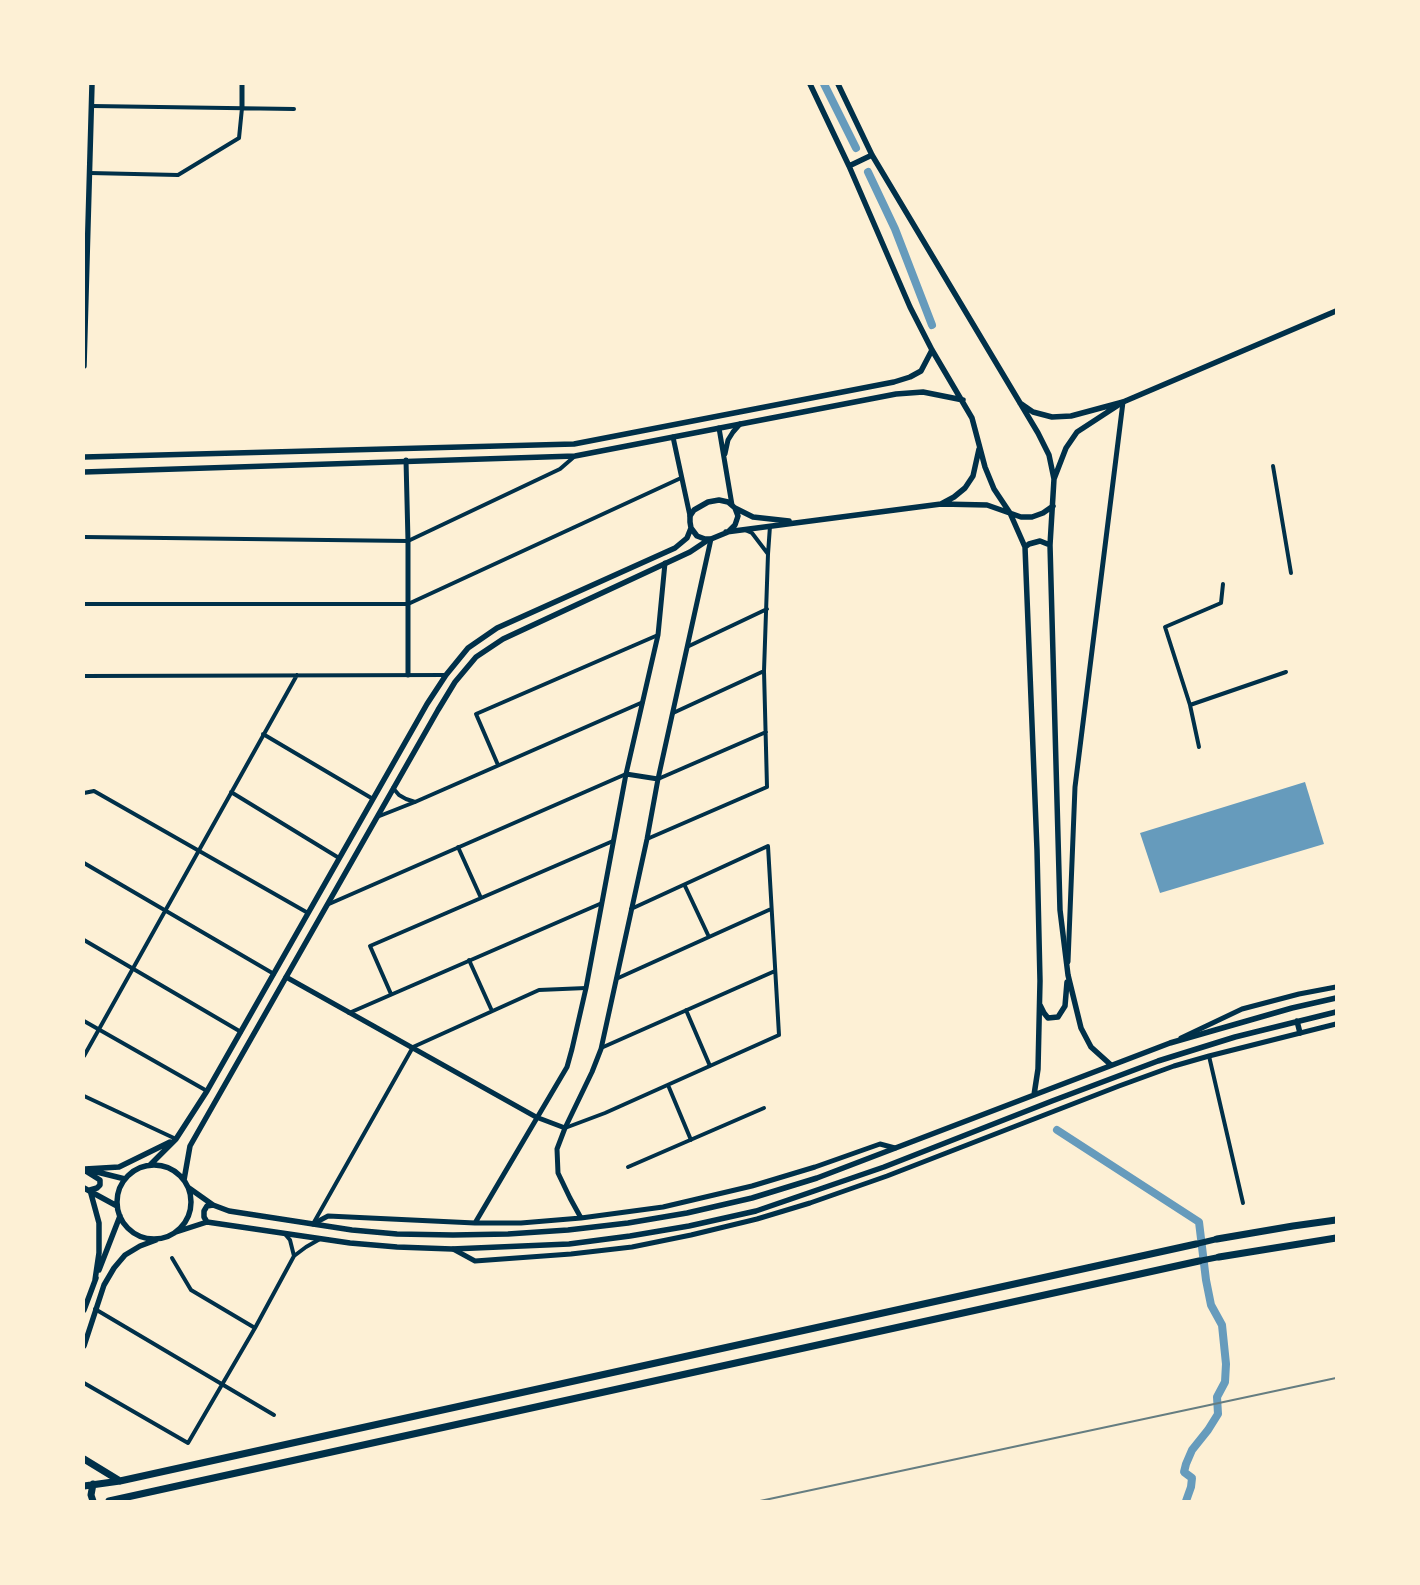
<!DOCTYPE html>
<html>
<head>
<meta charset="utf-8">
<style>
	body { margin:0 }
	#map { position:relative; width:1420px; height:1585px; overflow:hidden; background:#fdf0d5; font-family:"Crimson Pro",serif }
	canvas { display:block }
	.frame { position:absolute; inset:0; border:85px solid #fdf0d5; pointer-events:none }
</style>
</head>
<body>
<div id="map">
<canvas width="1420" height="1585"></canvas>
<div class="frame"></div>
</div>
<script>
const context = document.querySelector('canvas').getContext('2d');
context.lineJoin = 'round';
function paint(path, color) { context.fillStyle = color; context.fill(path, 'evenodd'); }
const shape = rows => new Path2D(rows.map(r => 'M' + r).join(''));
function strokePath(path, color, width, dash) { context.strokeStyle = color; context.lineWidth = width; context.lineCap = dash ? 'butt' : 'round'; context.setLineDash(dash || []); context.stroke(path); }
const water = shape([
	[1305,782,1324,844,1160,893,1140,833]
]);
const canal = shape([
	[824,84,856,148],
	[868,172,895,229,932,325],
	[1057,1130,1199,1222,1206,1280,1211,1305,1222,1325,1226,1364,1225,1382,1217,1397,1218,1414,1208,1430,1192,1450,1186,1464,1184,1472,1192,1478,1191,1487,1186,1501]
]);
const minor = shape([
	[92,106,294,109],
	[90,173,178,175,239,138,242,108],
	[1273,466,1291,573],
	[745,530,752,533,768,554],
	[84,537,408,541,560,469,575,456],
	[1223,584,1221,603,1165,627,1190,705,1286,672],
	[84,604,408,604,681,478],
	[689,646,767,609],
	[84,676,446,675],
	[1190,705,1199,747],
	[673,713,764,671],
	[263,734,373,799],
	[498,765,476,714,658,635],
	[658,779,766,732],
	[393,788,399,795,406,799,415,802],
	[231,792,339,858],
	[84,793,94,791,308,913],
	[377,817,415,802,643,702],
	[647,839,767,787,764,671,768,554,770,526],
	[458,847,481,898],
	[84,863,274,974],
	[685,886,709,937],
	[329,904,626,774],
	[84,940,241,1032],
	[469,960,492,1011],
	[616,979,771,909],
	[391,994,370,946,613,841],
	[686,1010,710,1066],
	[349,1013,602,903],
	[84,1021,207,1091],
	[601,1048,775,971],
	[84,1056,297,675],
	[1209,1056,1243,1203],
	[668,1085,691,1140],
	[84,1096,176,1139],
	[565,1128,605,1113,779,1035,768,846,631,909],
	[628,1167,764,1108],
	[313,1224,413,1047,539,990,586,988],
	[285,1234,290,1240,294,1256],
	[172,1258,191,1290,255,1328],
	[95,1309,274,1415],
	[84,1383,188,1443,255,1328,294,1256,306,1247,320,1239]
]);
const tertiary = shape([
	[242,108,242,84],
	[719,428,732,505],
	[673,437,690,516],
	[725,454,728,440,733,432,740,424],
	[406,460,408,541,408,675],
	[626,774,658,779],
	[1068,962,1075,787,1123,402],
	[286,977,536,1117,565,1128],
	[1181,1038,1242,1009,1299,994,1336,987],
	[581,1218,570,1198,558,1173,557,1149,565,1128,592,1072,601,1049,647,839,658,779,711,539],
	[475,1223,567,1067,572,1049,586,988,626,774,658,635,665,563],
	[313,1224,328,1216,475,1223,521,1223,581,1218,663,1207,752,1186,815,1167,880,1144,895,1148],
	[453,1249,475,1261,571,1254,632,1247,691,1235,757,1219,810,1203,887,1176,1119,1086,1174,1066,1209,1056,1336,1024]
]);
const secondary = shape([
	[810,84,849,166,910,307,932,350,972,418,985,467,994,489,1010,513,1025,547,1037,850,1040,981,1038,1069,1034,1095],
	[838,84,872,155,1038,433,1049,455,1054,479,1050,545,1060,910,1068,975,1081,1028,1091,1047,1111,1065],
	[849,166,872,155],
	[84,366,92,84],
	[1123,402,1336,311],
	[1020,403,1033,412,1052,417,1071,416,1123,402,1077,432,1066,448,1054,479],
	[979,449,973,476,965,488,954,497,941,504,987,505,1021,517,1032,517,1043,513,1053,506],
	[84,457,574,444,894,382,910,377,921,371,932,350],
	[84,472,575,456,896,394,923,392,963,400],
	[719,500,728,502,735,508,738,516,735,525,728,532,711,539,705,539,697,536,691,528,690,522,690,516,694,510,708,502,719,500],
	[735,508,753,517,789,521],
	[726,532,941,504],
	[1025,547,1029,544,1040,541,1050,545],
	[1040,1005,1044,1013,1048,1018,1058,1017,1065,1006,1067,982],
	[1297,1021,1300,1033],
	[150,1165,176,1139,207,1091,427,704,446,675,468,648,497,628,675,548,687,538,691,528],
	'117 1202a37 37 0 1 1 74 0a37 37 0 1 1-74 0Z',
	[85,1169,119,1167,170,1142],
	[84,1170,100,1180,100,1185,97,1188,90,1190,99,1223,99,1253,95,1280],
	[93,1171,125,1179],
	[184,1180,190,1146,438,710,455,682,476,657,503,639,690,552,708,540],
	[84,1188,117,1206],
	[189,1188,213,1205,229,1211,352,1230,397,1234,453,1235,508,1234,568,1230,628,1223,687,1213,752,1198,817,1178,1170,1043,1292,1008,1336,998],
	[207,1222,204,1217,204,1211,207,1206,213,1205],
	[176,1232,207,1222,350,1243,397,1247,452,1249,569,1244,630,1236,689,1226,756,1211,884,1167,1052,1101,1158,1061,1235,1037,1336,1012],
	[99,1270,120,1216],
	[84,1310,96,1278],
	[84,1346,104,1285,114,1268,125,1255,140,1246,156,1240]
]);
const primary = shape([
	[1196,1244,1217,1239],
	[1199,1261,1219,1257]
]);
const trunk = shape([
	[1217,1239,1293,1226,1336,1220],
	[1219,1257,1336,1238],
	[84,1459,120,1481],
	[84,1486,120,1481,1196,1244],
	[93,1501,91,1495,93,1484],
	[109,1501,1199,1261]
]);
const rail = shape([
	[760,1501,1336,1378]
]);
paint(water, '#669bbc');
strokePath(canal, '#669bbc', 8);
strokePath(minor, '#003049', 4);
strokePath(tertiary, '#003049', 5);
strokePath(secondary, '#003049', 5.5);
strokePath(primary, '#003049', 6);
strokePath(trunk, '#003049', 7);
strokePath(rail, '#657d81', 2);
</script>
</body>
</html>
